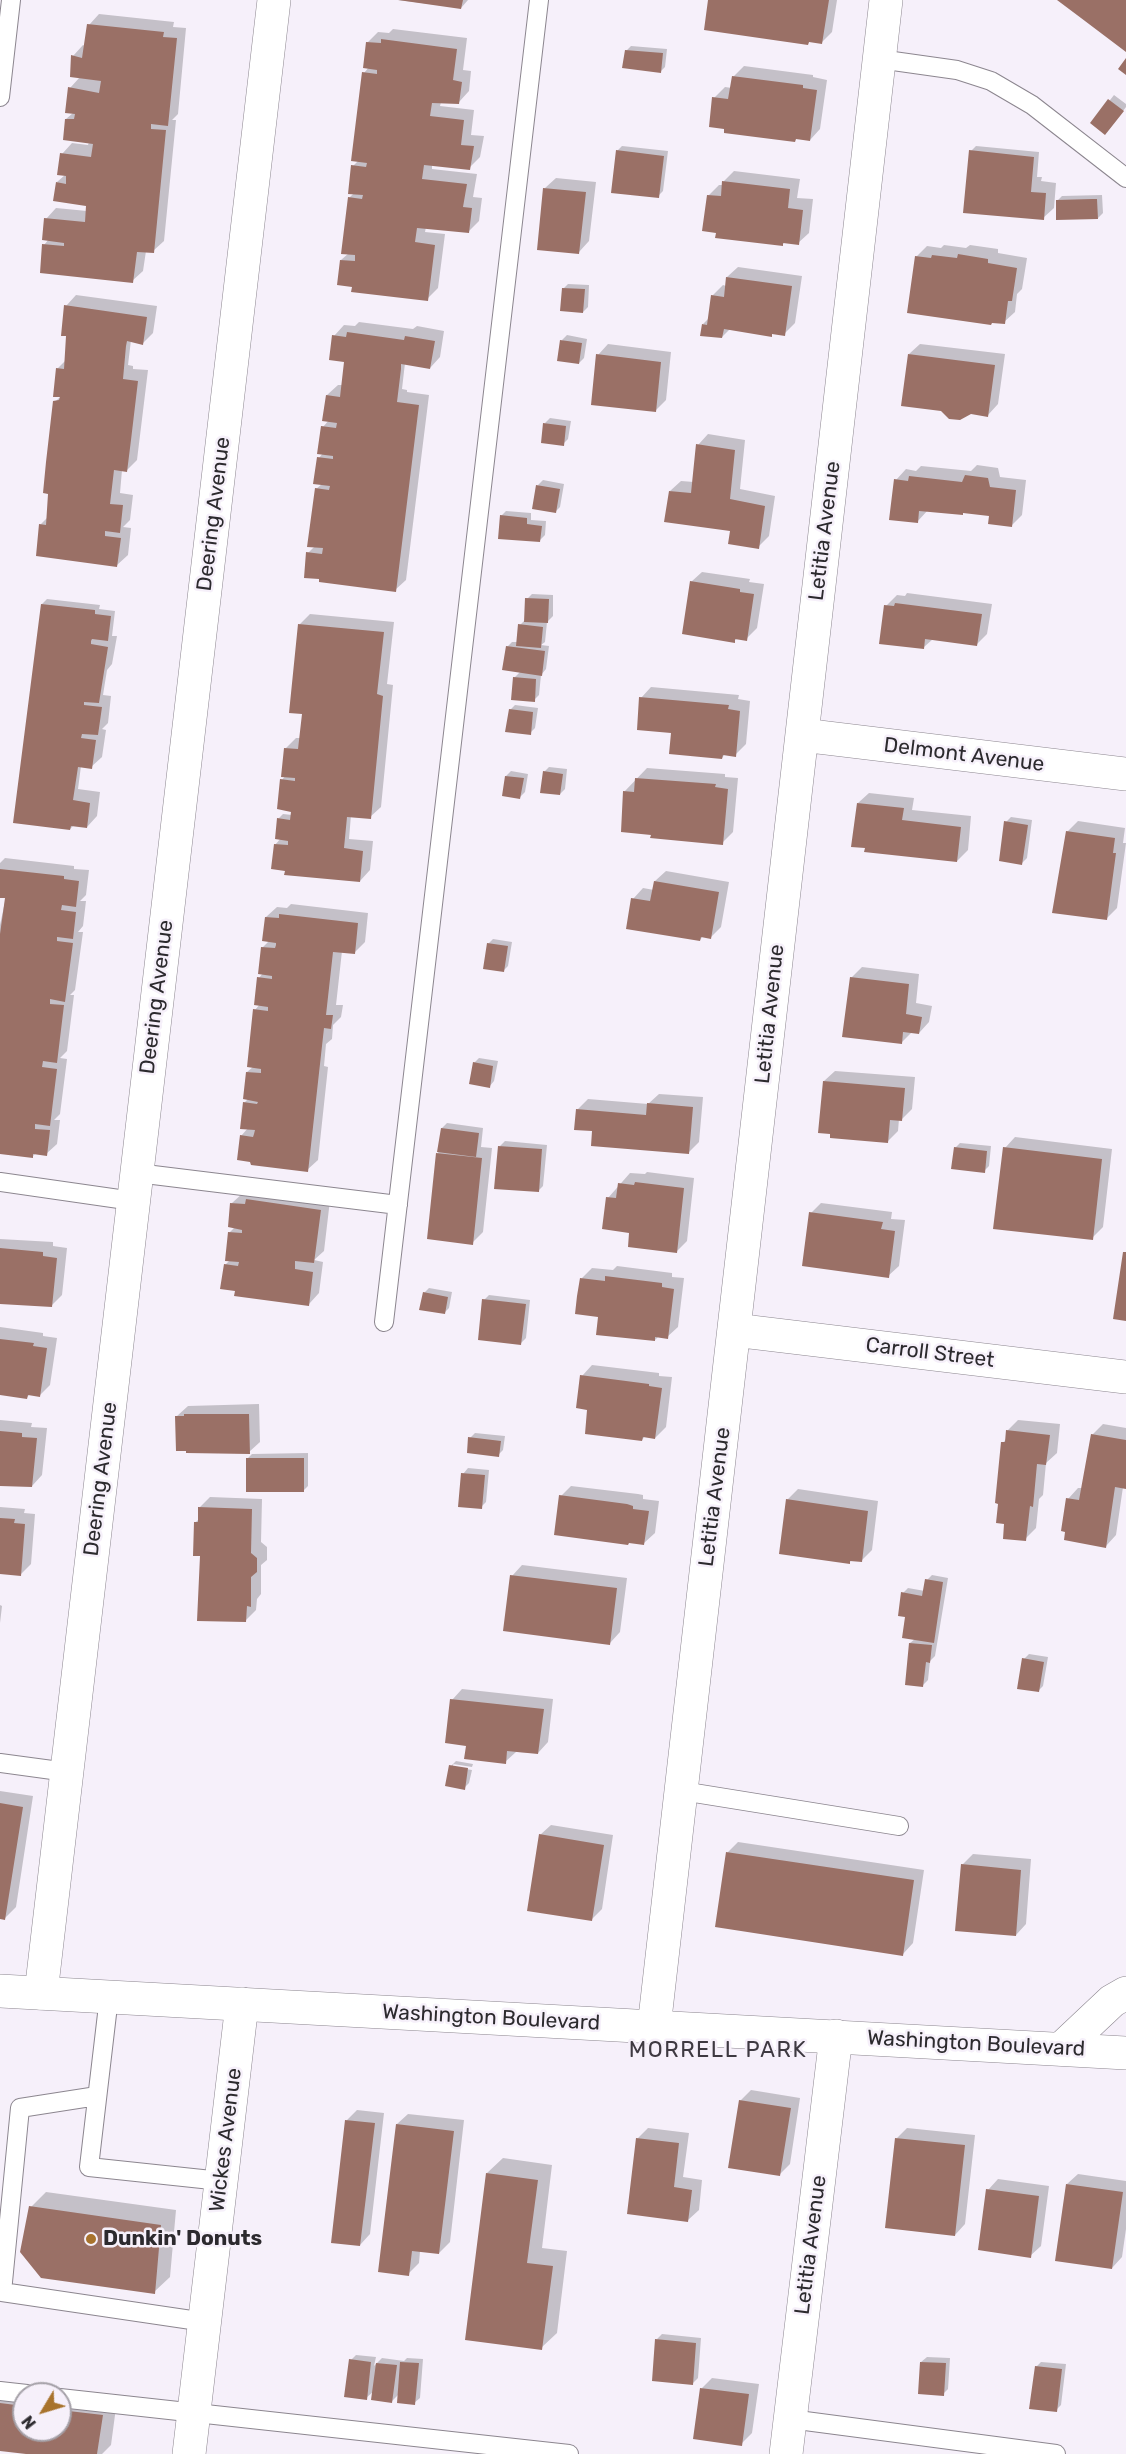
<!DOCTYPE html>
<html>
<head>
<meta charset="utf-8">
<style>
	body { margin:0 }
	#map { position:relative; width:1126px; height:2454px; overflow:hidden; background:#f6f0fa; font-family:Rubik,sans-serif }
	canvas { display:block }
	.north { position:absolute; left:12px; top:2382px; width:60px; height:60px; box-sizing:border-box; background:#f6f0fa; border:2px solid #a5a1a8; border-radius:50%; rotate:232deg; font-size:16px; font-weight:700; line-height:24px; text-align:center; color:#2c2a2e }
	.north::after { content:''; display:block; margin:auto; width:21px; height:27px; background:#a8732c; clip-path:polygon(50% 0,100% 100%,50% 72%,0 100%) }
</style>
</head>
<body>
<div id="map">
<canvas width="1126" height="2454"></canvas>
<div class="north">N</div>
</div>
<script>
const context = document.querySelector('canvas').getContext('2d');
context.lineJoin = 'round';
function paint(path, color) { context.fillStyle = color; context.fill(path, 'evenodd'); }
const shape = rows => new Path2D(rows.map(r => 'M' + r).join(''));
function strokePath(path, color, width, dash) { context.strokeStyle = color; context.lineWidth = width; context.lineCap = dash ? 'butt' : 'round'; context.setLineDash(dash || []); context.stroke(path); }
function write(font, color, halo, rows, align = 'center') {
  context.font = font + ' Rubik,sans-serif'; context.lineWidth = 5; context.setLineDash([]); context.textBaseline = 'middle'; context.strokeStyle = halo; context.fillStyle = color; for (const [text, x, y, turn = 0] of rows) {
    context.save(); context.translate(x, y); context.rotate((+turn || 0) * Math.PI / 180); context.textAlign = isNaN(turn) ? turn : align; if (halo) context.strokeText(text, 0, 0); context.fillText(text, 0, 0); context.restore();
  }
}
const shadow = shape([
	[398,0,468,0,461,8],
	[710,0,837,0,832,32,822,42,810,41,808,43],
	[99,14,174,22,173,27,186,28,178,114,172,120,176,120,164,241,153,251,146,251,143,271,132,281,44,245,49,239,46,219,56,208,87,211,88,205,57,182,65,175,62,154,72,143,88,145,89,142,66,119,73,113,70,88,80,77,73,56,83,45,85,46,89,25],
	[393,29,467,38,463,70,471,71,469,91,459,102,441,102,440,106,474,110,471,135,484,136,480,157,469,168,432,164,432,169,477,174,473,197,482,198,479,221,468,232,426,227,425,232,445,234,438,288,427,299,354,286,341,260,349,253,349,198,354,193,353,166,358,161,364,73,369,67,367,43,378,32,389,33],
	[631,46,667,49,665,67,660,72,626,51],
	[744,66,813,75,813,77,827,80,820,129,810,140,726,128,714,98,725,87,732,88,733,77],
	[1114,95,1126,104,1126,107,1110,128,1092,123],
	[622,146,668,151,663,191,658,196,617,151],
	[976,146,1039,152,1037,177,1042,177,1041,181,1056,183,1054,208,1043,218,971,151],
	[734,171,800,179,797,198,813,199,809,233,798,243,785,242,782,245,717,231,708,196,719,185,723,185,724,181],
	[556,178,596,182,589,241,579,252,545,188],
	[1102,195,1103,213,1098,218,1057,201,1062,196],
	[944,245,966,248,970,245,998,249,998,253,1027,258,1022,289,1017,294,1015,312,1004,322,916,257,927,246,941,248],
	[738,267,802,276,795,323,784,334,773,333,771,335,730,329,722,337,703,324,709,318,712,296,723,285,726,286,727,277],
	[568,284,589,285,588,307,583,312,563,289],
	[76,295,157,306,153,333,143,343,131,340,128,365,133,366,133,369,148,370,137,460,126,471,122,470,120,493,133,495,130,520,123,527,131,528,128,555,117,565,40,525,48,517,55,402,61,396,57,369,66,360,68,335,66,306],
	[359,322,413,329,417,326,444,331,440,357,430,368,405,363,402,389,407,390,407,392,429,395,406,580,395,590,308,553,315,546,316,489,322,484,319,458,323,453,323,427,329,420,327,395,338,385,343,385,345,361,334,336,344,325,355,326],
	[567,335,587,339,584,358,579,363,562,340],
	[608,344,671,352,666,400,655,411,598,355],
	[920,344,1005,354,998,404,988,415,909,354],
	[550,418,571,421,568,439,563,444,545,423],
	[708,434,745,440,740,489,775,496,769,536,758,547,670,491,681,481,694,482,698,445],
	[977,465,998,468,1000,477,1026,480,1022,515,1012,525,990,514,928,510,917,522,896,480,906,469,916,471,921,466,971,471],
	[543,480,564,484,560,507,555,512,538,485],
	[506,511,531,513,531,520,546,521,545,535,540,540,501,516],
	[702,572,750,579,749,582,764,584,757,628,746,639,738,638,734,641,691,582],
	[907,593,992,604,987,634,977,644,933,639,924,647,886,606,897,595,905,596],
	[532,594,553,595,553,616,547,622,545,642,541,645,549,646,546,669,541,675,539,695,534,700,514,678,521,671,507,647,512,642,517,642,520,625,525,620,527,599],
	[47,599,100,605,99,609,115,611,112,636,117,636,112,664,107,670,103,695,111,696,108,723,102,729,106,730,102,757,91,767,81,766,78,789,100,792,97,816,87,827,74,825,70,829,42,604],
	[310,614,394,622,387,684,393,685,381,807,370,817,351,815,349,839,373,841,370,870,360,881,286,869,275,845,281,838,278,819,283,814,292,815,282,780,285,776,285,749,296,738,301,738,304,713,300,624],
	[651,687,739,695,738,699,750,701,746,744,735,755,725,754,722,758,672,731,641,698],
	[515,705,538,708,535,728,530,733,510,710],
	[549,767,567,769,565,789,560,794,544,772],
	[647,768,725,774,725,777,738,778,733,832,722,843,652,834,624,792],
	[511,771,528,774,525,792,520,797,506,776],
	[869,793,914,798,912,810,971,816,968,850,957,861,858,803],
	[1011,817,1032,820,1027,858,1022,863,1006,822],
	[1078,821,1125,828,1123,843,1126,843,1117,908,1106,919,1067,832],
	[5,858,74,866,74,869,89,870,86,895,80,901,86,901,83,926,78,932,83,932,75,990,70,995,74,995,67,1051,60,1058,67,1059,60,1114,54,1120,60,1120,57,1144,46,1154,36,1153,33,1156,0,1153,0,925,6,897,0,896,0,863],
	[666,871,729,882,721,927,711,937,703,936,700,940,633,899,643,888,654,890,655,881],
	[291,904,368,913,365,942,354,953,342,951,336,1005,343,1005,341,1017,333,1025,332,1039,326,1044,324,1066,328,1067,318,1160,307,1170,241,1136,248,1128,244,1103,249,1098,247,1072,253,1067,255,1010,260,1004,259,978,263,973,263,947,270,940,266,917,277,907,287,908],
	[493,939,512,942,508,966,503,971,488,944],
	[862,967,919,974,916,1003,932,1006,929,1022,919,1033,912,1032,901,1043,851,978],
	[479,1058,498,1061,494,1081,489,1087,474,1063],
	[835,1071,915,1077,912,1109,901,1120,899,1119,898,1131,887,1142,832,1133,824,1081],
	[659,1094,703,1097,699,1142,689,1152,594,1130,577,1110,588,1099,648,1104],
	[447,1123,483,1128,481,1147,492,1148,483,1232,472,1243,438,1154,442,1128],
	[1015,1137,1112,1149,1103,1227,1092,1238,1005,1148],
	[505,1141,547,1145,543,1186,538,1191,500,1146],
	[960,1143,991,1146,989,1166,984,1171,955,1148],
	[647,1172,694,1178,687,1241,676,1252,631,1231,608,1198,630,1173,645,1174],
	[243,1193,330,1200,324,1251,314,1260,323,1262,319,1293,309,1304,236,1290,225,1265,230,1260,230,1232,235,1227,232,1203],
	[821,1203,892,1212,891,1219,905,1220,899,1266,888,1276,811,1213],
	[0,1239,53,1242,53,1246,67,1248,62,1295,51,1306,0,1302],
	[617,1266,672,1273,672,1277,684,1278,678,1327,667,1337,659,1336,655,1340,600,1315,582,1278,592,1268,613,1270],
	[429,1288,452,1292,449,1308,444,1313,424,1293],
	[489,1295,530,1300,526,1338,521,1343,484,1300],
	[0,1327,43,1333,43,1336,57,1338,50,1385,40,1395,30,1394,27,1397,0,1394],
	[592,1365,659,1373,659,1376,672,1377,666,1427,655,1438,645,1436,642,1440,589,1409,582,1376],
	[259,1404,260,1442,249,1452,177,1416,188,1406],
	[0,1420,32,1423,31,1427,47,1428,42,1475,32,1486,0,1483],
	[1018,1420,1060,1424,1057,1453,1046,1463,1043,1495,1039,1499,1036,1528,1025,1539,1003,1443,1006,1439,1007,1431],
	[1103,1424,1126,1428,1126,1488,1123,1487,1116,1535,1106,1546,1068,1499,1078,1488,1082,1488,1092,1435],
	[475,1433,505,1436,503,1450,498,1455,470,1438],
	[308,1453,308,1486,303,1491,247,1459,252,1454],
	[468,1468,489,1470,486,1502,481,1507,463,1474],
	[571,1486,638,1494,643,1495,643,1499,659,1501,655,1533,644,1543,561,1496],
	[798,1489,878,1501,872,1550,861,1561,852,1559,850,1562,787,1500],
	[210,1497,262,1499,261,1542,267,1547,267,1560,261,1565,261,1594,257,1599,256,1610,245,1621,202,1555,195,1523,199,1519,200,1507],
	[0,1507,25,1509,24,1513,35,1514,31,1564,21,1574,0,1573],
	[522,1565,627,1578,620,1632,610,1643,512,1576],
	[932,1575,948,1578,935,1656,930,1661,928,1680,923,1685,910,1643,915,1639,903,1593,908,1588,925,1591,927,1580],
	[0,1605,2,1606,0,1623],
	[1029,1654,1048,1657,1043,1686,1038,1691,1024,1659],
	[462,1689,553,1699,548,1742,538,1753,516,1752,505,1762,467,1745,452,1700],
	[456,1761,473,1764,472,1767,453,1764,453,1767,472,1770,469,1783,464,1788,451,1766],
	[0,1791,33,1796,16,1907,5,1918,0,1917],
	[551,1825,613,1835,602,1909,591,1920,540,1835],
	[738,1842,924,1870,913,1943,903,1954,717,1926,728,1852],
	[973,1854,1031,1859,1026,1924,1016,1935,962,1865],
	[751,2090,800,2098,790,2164,779,2175,740,2101],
	[357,2110,384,2113,370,2234,360,2245,347,2120],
	[408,2114,464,2120,450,2242,439,2253,420,2251,419,2263,408,2274,397,2124],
	[648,2128,689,2133,683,2177,702,2180,699,2210,688,2220,637,2139],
	[907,2128,975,2135,965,2224,955,2235,897,2138],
	[503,2158,552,2165,542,2248,567,2251,557,2333,541,2348,487,2173],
	[1078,2174,1126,2181,1126,2229,1122,2257,1112,2268,1067,2184],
	[998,2179,1049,2186,1041,2246,1030,2256,988,2190],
	[46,2192,176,2210,170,2277,154,2292,31,2207],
	[662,2334,701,2338,698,2378,693,2383,657,2339],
	[356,2355,376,2357,374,2366,382,2358,404,2361,407,2358,423,2359,420,2398,414,2403,399,2394,392,2401,374,2391,366,2398,351,2360],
	[927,2357,950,2358,948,2389,943,2394,921,2362],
	[1041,2362,1066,2364,1061,2405,1056,2410,1036,2367],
	[712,2378,759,2384,752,2433,741,2444,702,2388],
	[0,2386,117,2400,111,2445,102,2454,35,2454,0,2450],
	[24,2394,60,2394,60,2430,24,2430]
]);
const building = shape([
	[398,0,463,0,461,9],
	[708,0,829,0,822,44,809,42,808,45,704,30],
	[1057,0,1126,0,1126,52,1081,18],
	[87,24,164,32,163,37,177,38,168,126,151,124,151,129,166,130,154,253,137,252,133,283,40,273,42,244,64,246,64,243,42,240,44,218,85,222,86,206,53,201,56,182,66,184,66,176,57,175,60,153,91,157,93,144,63,140,65,119,74,119,75,114,65,113,68,87,99,93,101,81,70,77,71,55,82,58],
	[381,39,457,49,453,80,462,82,459,104,432,103,430,116,464,120,461,145,474,146,470,170,424,165,422,179,467,184,463,207,472,208,469,233,417,228,415,242,435,245,428,301,351,292,352,287,337,285,340,260,355,261,355,255,341,254,348,197,362,199,363,195,348,194,351,165,366,167,367,163,351,161,362,72,377,74,377,70,363,68,366,42,381,43],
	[625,50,663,53,661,73,622,68],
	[1126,58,1126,75,1118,69],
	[732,76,803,85,803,88,817,90,810,141,796,139,795,142,724,133,724,129,709,127,712,97,728,99],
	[1108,99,1124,111,1105,135,1090,123],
	[616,150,664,156,659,198,611,193],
	[969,150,1034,157,1031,192,1046,193,1044,220,963,213],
	[722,181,790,189,788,208,803,210,799,245,783,243,783,246,715,238,716,233,702,231,707,195,721,196],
	[543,188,586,192,579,254,537,250],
	[1092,199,1097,199,1098,219,1056,220,1056,200],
	[958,254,988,259,988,263,1017,268,1012,301,1008,301,1005,324,992,323,991,325,907,313,915,256,931,258,932,255,957,258],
	[726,277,792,286,785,336,772,334,772,337,724,329,722,338,700,336,702,324,707,325,711,295,724,297],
	[562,288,585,289,583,313,560,311],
	[64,305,147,317,143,345,127,341,126,346,123,379,138,381,131,440,127,472,114,470,110,504,123,505,120,533,105,531,105,536,121,538,117,567,36,556,39,524,46,525,48,494,43,493,46,462,53,401,59,400,60,397,53,397,56,368,64,369,66,336,61,336],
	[347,332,404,340,405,336,435,341,430,369,401,364,401,369,397,402,419,405,396,592,319,582,319,579,304,578,306,552,322,554,323,548,307,547,315,488,329,490,330,486,313,484,317,457,333,459,333,456,317,454,321,426,336,428,337,423,322,421,326,395,340,397,344,362,329,360,332,335,346,337],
	[560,340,582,343,579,364,557,361],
	[596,354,661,362,656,412,591,405],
	[908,354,995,365,988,417,971,414,960,420,949,419,941,411,901,406],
	[543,423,566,426,564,446,541,443],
	[696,444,735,450,730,499,765,506,759,549,728,544,730,531,664,522,669,491,691,493],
	[965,475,988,478,990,487,1016,490,1012,527,988,524,989,516,963,513,963,515,919,511,918,523,889,520,894,479,908,481,909,476,962,482],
	[536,485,560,489,556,513,532,509],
	[500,515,527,518,527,524,542,526,540,542,498,539],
	[690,581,740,589,740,592,754,594,747,641,735,639,735,643,682,634],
	[525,598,549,599,548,623,524,622],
	[895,603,982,614,977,646,925,639,924,649,879,644,884,605,894,606],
	[41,604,95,610,95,614,111,616,108,641,92,639,91,641,91,644,108,647,99,703,84,702,84,705,102,707,98,735,82,734,81,738,96,740,92,769,78,767,73,800,90,803,87,828,71,826,70,830,13,823],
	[298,624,384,632,377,694,383,696,371,819,347,817,344,848,363,851,360,882,284,875,285,871,271,869,274,844,288,845,288,841,275,839,277,818,290,820,291,812,277,809,280,779,295,781,295,778,281,777,284,748,298,749,302,714,289,713],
	[518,624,543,627,541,648,516,646],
	[506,646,545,651,542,676,502,670],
	[513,677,536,679,535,702,511,700],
	[639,697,729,705,728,709,740,711,736,757,723,755,722,759,669,754,671,733,637,730],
	[509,709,533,712,531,735,505,732],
	[543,771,563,774,560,795,540,793],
	[505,776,524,778,520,799,502,796],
	[635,778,716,784,715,787,728,789,723,845,650,838,651,835,621,832,623,791,634,792],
	[857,803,904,808,902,820,961,827,957,862,864,852,865,848,851,847],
	[1004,821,1028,825,1022,865,999,861],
	[1066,831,1115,838,1113,853,1116,853,1107,920,1052,913],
	[0,869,64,876,64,879,79,881,76,907,62,905,61,910,76,912,73,939,57,937,57,941,73,943,65,1002,50,999,50,1004,64,1005,57,1063,43,1061,42,1067,57,1069,50,1126,35,1124,35,1129,50,1130,47,1156,33,1154,33,1158,0,1154,0,934,5,898,0,898],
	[654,881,719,892,711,939,701,937,700,941,626,929,631,898,650,901],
	[279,914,358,923,355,954,333,952,326,1015,333,1015,331,1029,324,1028,308,1172,251,1165,250,1162,237,1160,240,1135,253,1137,254,1134,255,1130,240,1129,243,1102,257,1104,258,1102,243,1099,246,1072,261,1073,261,1069,247,1067,253,1009,268,1011,268,1007,254,1005,257,977,272,979,272,976,258,974,261,947,275,948,276,945,276,943,262,941,265,917,279,918],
	[487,943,508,946,504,972,483,969],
	[850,977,909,984,906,1014,922,1017,919,1034,903,1032,902,1044,842,1037],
	[473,1062,493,1066,490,1088,469,1084],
	[823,1081,905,1088,902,1121,890,1120,888,1143,830,1138,830,1134,818,1133],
	[647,1103,693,1107,689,1154,591,1146,592,1131,574,1130,576,1109,646,1115],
	[441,1128,479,1133,476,1157,437,1152],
	[498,1146,542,1149,539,1192,494,1189],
	[954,1147,987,1151,985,1173,951,1169],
	[1003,1147,1102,1159,1093,1240,993,1229],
	[436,1153,482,1158,473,1245,427,1239],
	[635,1182,684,1188,677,1253,628,1247,629,1233,602,1229,606,1197,616,1198,618,1183,634,1185],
	[246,1199,321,1210,314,1263,295,1261,295,1269,313,1272,309,1306,234,1296,235,1291,220,1289,224,1264,238,1266,239,1262,225,1261,228,1232,242,1233,242,1230,228,1227,230,1203,245,1204],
	[809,1212,883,1222,881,1229,895,1231,889,1278,802,1266],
	[0,1248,43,1252,43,1256,57,1258,52,1307,0,1304],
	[1123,1252,1126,1252,1126,1321,1113,1319],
	[605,1276,662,1283,662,1287,674,1289,668,1339,655,1337,655,1341,596,1335,598,1317,575,1314,577,1296,580,1278,605,1281],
	[423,1292,448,1297,445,1314,419,1310],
	[482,1299,526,1304,521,1345,478,1340],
	[0,1339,34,1343,33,1346,47,1348,40,1397,28,1395,27,1399,0,1395],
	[580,1375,649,1384,649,1386,662,1388,655,1439,643,1437,642,1441,585,1434,587,1410,576,1408],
	[184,1414,249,1414,250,1454,186,1453,186,1451,176,1451,175,1416,184,1416],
	[1006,1430,1050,1435,1046,1465,1037,1464,1033,1507,1030,1506,1026,1541,1003,1539,1004,1524,996,1523,998,1504,995,1503,1001,1442,1005,1442],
	[0,1431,22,1433,22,1437,37,1438,32,1487,0,1486],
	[1091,1434,1126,1440,1126,1489,1115,1487,1106,1548,1064,1540,1065,1532,1061,1531,1066,1498,1079,1500],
	[468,1437,501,1441,499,1457,467,1453],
	[246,1458,304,1458,304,1492,246,1492],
	[461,1473,485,1475,482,1509,458,1507],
	[559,1495,627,1504,633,1506,633,1509,649,1511,644,1545,629,1543,628,1545,554,1535],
	[786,1499,868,1511,862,1562,850,1561,850,1564,779,1554],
	[198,1507,252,1509,251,1553,257,1558,257,1572,251,1577,251,1607,247,1606,246,1622,197,1621,200,1556,193,1556,194,1522,198,1522],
	[0,1518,15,1519,14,1523,25,1524,21,1576,0,1574],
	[510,1575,617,1588,610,1645,503,1631],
	[925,1579,943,1582,934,1643,902,1638,905,1617,898,1616,901,1592,922,1596],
	[909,1643,932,1645,930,1663,926,1662,923,1687,905,1685],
	[1022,1658,1044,1662,1039,1692,1017,1689],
	[450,1699,544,1709,538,1754,507,1751,506,1764,464,1759,466,1746,445,1743],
	[449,1765,468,1768,465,1790,445,1786],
	[0,1803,23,1807,5,1920,0,1919],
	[539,1834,604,1845,592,1921,527,1911],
	[726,1852,914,1880,903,1956,715,1927],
	[961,1864,1021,1870,1016,1936,955,1931],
	[739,2100,791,2108,780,2176,728,2168],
	[345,2120,375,2123,360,2246,331,2243],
	[396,2124,454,2131,439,2254,412,2251,409,2276,378,2272],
	[636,2138,679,2143,674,2187,692,2190,688,2222,627,2214],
	[895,2138,965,2145,955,2236,885,2228],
	[486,2173,538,2180,527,2263,553,2266,542,2350,465,2340],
	[1066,2184,1123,2192,1112,2269,1055,2261],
	[986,2189,1039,2196,1031,2258,978,2250],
	[29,2206,161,2225,155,2294,41,2278,20,2252],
	[655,2339,696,2343,693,2385,652,2381],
	[349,2359,371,2362,367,2400,344,2397],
	[400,2362,419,2363,415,2405,397,2403],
	[920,2362,946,2363,944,2396,918,2394],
	[376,2363,397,2365,392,2403,371,2400],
	[1035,2366,1062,2369,1057,2412,1029,2409],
	[700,2388,749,2394,742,2446,693,2439],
	[0,2403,24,2406,24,2430,60,2430,60,2410,103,2415,97,2454,26,2454,0,2451]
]);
const lane = shape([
	[879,59,957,70,991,81,1032,105,1126,178],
	[0,97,11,0],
	[137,1173,398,1205],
	[0,1182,133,1201],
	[384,1322,539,0],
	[0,1763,67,1772],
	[682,1791,899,1826],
	[109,1997,89,2167,221,2181],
	[97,2096,20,2108,2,2292,205,2322],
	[0,2391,27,2394],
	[60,2398,569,2454],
	[790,2419,1056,2454]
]);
const street = shape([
	[802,735,1126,774],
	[734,1330,1126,1377],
	[41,1993,274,0],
	[654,2027,886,0],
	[1061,2049,1112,2001,1126,1993],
	[189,2454,242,2004],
	[786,2454,836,2036]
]);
const secondary = shape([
	[0,1991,1126,2053]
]);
const markers = [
	[91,2239,6,"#a8732c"]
];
const streetNames = [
	["Deering Avenue",214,514,-83],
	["Letitia Avenue",825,531,-83],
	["Delmont Avenue",964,755,7],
	["Deering Avenue",157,997,-83],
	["Letitia Avenue",770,1014,-84],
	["Carroll Street",930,1353,7],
	["Deering Avenue",101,1479,-83],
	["Letitia Avenue",715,1497,-83],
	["Washington Boulevard",491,2018,3],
	["Washington Boulevard",976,2044,3],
	["Wickes Avenue",226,2140,-83],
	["Letitia Avenue",811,2245,-83]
];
const poiNames = [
	["Dunkin' Donuts",103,2239]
];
const neighbourhoodNames = [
	["MORRELL PARK",718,2051]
];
paint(shadow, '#0003');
paint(building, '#9a7066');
strokePath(lane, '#8c868f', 20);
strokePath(street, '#8c868f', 34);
strokePath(secondary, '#8c868f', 34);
strokePath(lane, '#fff', 18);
strokePath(street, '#fff', 33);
strokePath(secondary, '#fff', 33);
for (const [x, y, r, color] of markers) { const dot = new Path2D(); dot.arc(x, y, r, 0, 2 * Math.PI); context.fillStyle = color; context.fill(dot); strokePath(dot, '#f6f0fa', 2); }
write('21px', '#2c2a2e', '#f6f0fa', streetNames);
write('bold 21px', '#2c2a2e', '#f6f0fa', poiNames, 'left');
context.letterSpacing = '1.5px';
write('22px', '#3e3941', '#f6f0fa', neighbourhoodNames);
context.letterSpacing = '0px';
</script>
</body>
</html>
